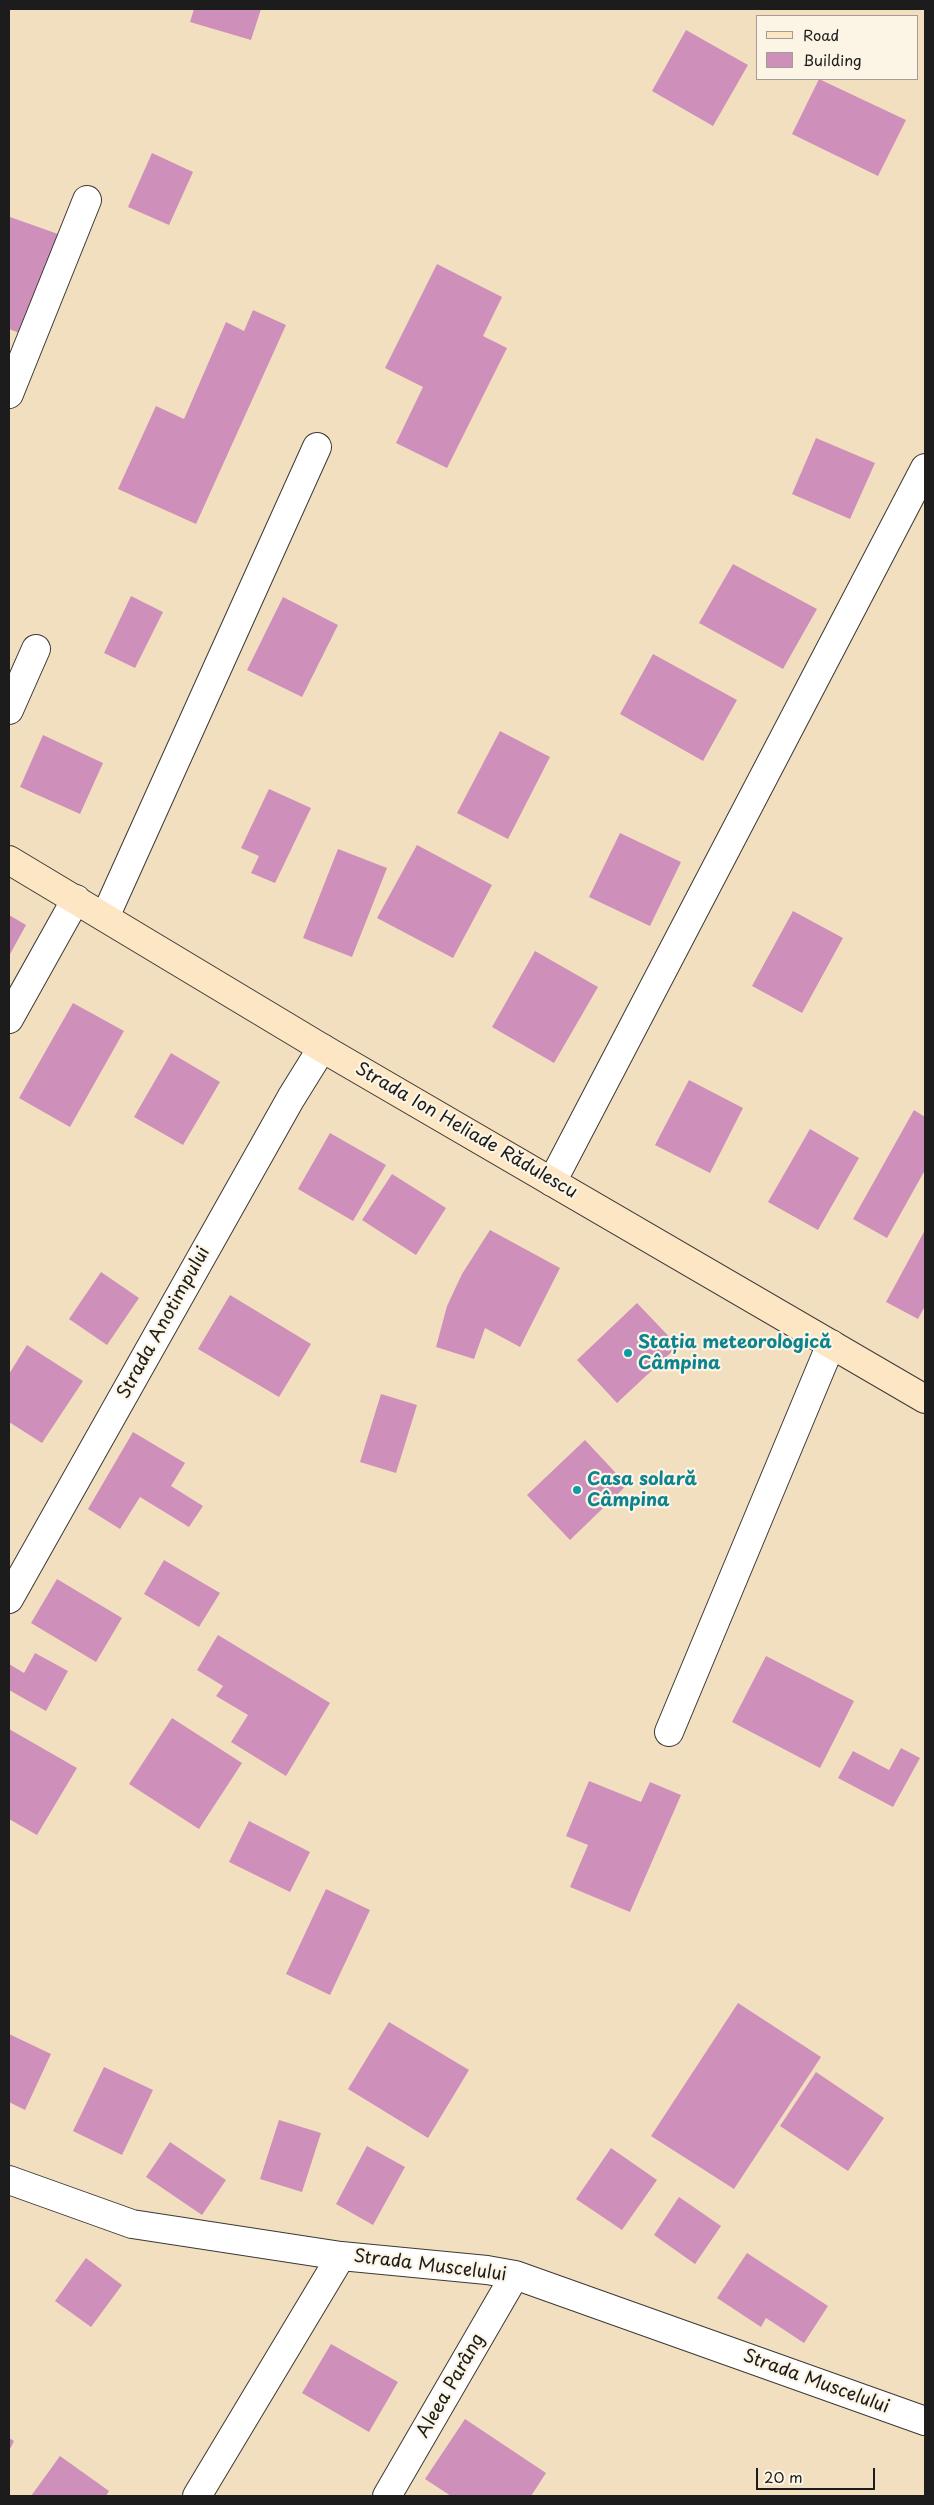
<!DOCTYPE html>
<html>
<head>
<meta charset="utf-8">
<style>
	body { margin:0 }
	#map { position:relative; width:934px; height:2505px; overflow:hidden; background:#f2dfc0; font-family:"Playpen Sans",sans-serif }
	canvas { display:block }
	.frame { position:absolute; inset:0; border:10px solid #1c1c1c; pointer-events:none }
	.legend { position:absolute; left:756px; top:15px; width:162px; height:65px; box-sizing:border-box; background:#fcf5e5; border:1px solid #a29e95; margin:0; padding:6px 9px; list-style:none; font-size:15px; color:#1c1c1c }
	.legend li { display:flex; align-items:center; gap:10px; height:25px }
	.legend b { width:25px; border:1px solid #a29e95 }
	.scale { position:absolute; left:756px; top:2468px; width:119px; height:22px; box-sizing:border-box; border:2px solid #1c1c1c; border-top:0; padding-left:6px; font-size:15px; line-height:18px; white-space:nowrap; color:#1c1c1c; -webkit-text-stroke:4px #fcf5e5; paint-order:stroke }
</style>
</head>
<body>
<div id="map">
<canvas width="934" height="2505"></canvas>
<div class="frame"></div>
<ul class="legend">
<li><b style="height:6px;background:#fce6c4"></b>Road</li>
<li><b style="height:14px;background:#ce90bb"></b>Building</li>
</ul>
<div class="scale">20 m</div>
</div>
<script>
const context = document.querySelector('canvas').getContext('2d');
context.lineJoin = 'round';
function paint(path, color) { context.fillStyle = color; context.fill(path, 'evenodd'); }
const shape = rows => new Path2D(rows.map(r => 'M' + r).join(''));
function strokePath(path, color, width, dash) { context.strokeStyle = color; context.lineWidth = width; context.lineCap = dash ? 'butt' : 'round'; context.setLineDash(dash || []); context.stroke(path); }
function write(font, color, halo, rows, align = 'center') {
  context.font = font + ' "Playpen Sans",sans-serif'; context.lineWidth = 4.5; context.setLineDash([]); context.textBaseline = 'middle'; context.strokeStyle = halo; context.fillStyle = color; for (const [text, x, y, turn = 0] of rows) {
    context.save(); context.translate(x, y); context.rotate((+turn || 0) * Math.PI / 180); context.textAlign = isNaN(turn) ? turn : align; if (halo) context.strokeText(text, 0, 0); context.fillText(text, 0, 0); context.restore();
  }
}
const building = shape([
	[194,9,261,9,251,40,190,22],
	[686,30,748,65,713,126,652,91],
	[819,79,906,120,878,176,792,134],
	[152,153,193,172,169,225,128,207],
	[10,217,58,234,22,334,9,329],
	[437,264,502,297,483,336,507,348,447,468,396,443,423,387,385,368],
	[253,310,286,325,196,524,118,489,156,406,184,419,226,322,244,331],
	[816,438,875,463,850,519,792,494],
	[733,564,817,609,783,669,699,623],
	[131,596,163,612,135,668,104,653],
	[283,597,338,625,302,697,247,670],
	[653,654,737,700,703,761,620,714],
	[500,731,550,757,508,839,457,813],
	[43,735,103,763,80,814,20,787],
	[269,789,311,808,275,883,251,873,259,856,241,848],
	[620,833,681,862,650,926,589,897],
	[417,845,492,885,453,958,377,918],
	[338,849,387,868,352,957,303,938],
	[793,911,843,938,802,1013,752,986],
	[9,915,26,925,9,956],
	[535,951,598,987,554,1063,492,1027],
	[73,1003,124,1031,70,1127,19,1098],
	[171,1053,220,1082,183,1145,134,1117],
	[689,1080,743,1108,710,1173,655,1145],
	[914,1110,925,1117,925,1170,887,1238,853,1219],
	[810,1129,859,1158,818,1230,768,1202],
	[330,1133,386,1165,353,1221,298,1189],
	[392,1174,446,1208,416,1255,362,1220],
	[490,1230,560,1268,520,1347,485,1328,474,1359,436,1347,447,1306,462,1274],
	[925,1230,925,1306,918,1319,886,1302],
	[101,1272,139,1298,107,1345,69,1319],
	[230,1295,311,1344,279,1397,198,1349],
	[637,1303,678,1346,617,1403,577,1360],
	[27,1345,83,1381,42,1443,9,1422,9,1374],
	[381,1394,417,1405,396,1473,360,1462],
	[133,1432,185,1463,171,1486,203,1506,189,1527,140,1497,120,1529,88,1509],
	[585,1440,627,1485,570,1540,527,1495],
	[164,1560,220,1593,199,1627,144,1594],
	[57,1579,122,1618,96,1662,31,1623],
	[218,1635,330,1703,286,1776,231,1742,248,1715,216,1696,223,1686,197,1670],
	[35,1653,68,1671,46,1711,9,1690,9,1664,24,1673],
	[766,1656,854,1701,820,1768,732,1722],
	[172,1718,242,1763,199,1829,129,1784],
	[9,1729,77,1768,37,1835,9,1819],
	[901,1748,920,1758,893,1807,838,1778,853,1751,889,1770],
	[589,1781,641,1802,650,1782,681,1795,630,1912,570,1887,588,1845,566,1836],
	[249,1821,310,1852,290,1892,229,1862],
	[326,1889,370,1910,330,1995,286,1974],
	[738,2003,821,2057,734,2189,651,2136],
	[389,2022,469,2070,428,2138,348,2089],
	[9,2034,51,2054,25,2110,9,2102],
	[104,2067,153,2090,122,2155,73,2131],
	[816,2072,884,2118,848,2171,780,2126],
	[279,2120,321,2133,302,2192,260,2179],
	[170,2142,226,2180,202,2215,146,2177],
	[367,2146,405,2167,373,2225,336,2204],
	[611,2148,657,2180,622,2230,576,2199],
	[679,2197,721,2226,695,2264,654,2235],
	[747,2253,828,2306,804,2343,766,2318,761,2327,717,2298],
	[86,2258,122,2285,91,2327,55,2301],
	[331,2344,398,2382,369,2432,302,2393],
	[465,2419,546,2473,531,2496,451,2496,425,2479],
	[9,2438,14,2441,9,2451],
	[60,2456,109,2491,106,2496,31,2496]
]);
const street = shape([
	[9,394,87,200],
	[9,710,36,649],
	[105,917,317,447],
	[9,1019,76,899],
	[552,1182,925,468],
	[9,1599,291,1098,322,1048],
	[669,1732,831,1344],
	[9,2180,132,2224,341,2256,487,2270,515,2275,925,2421],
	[197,2496,341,2256],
	[387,2496,515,2275]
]);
const secondary = shape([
	[9,860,322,1048,925,1399]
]);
const markers = [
	[628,1353,5,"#0f9aa8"],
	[577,1490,5,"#0f9aa8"]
];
const streetNames = [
	["Strada Ion Heliade Rădulescu",466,1131,30],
	["Strada Anotimpului",164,1323,-61],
	["Strada Muscelului",430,2266,7],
	["Strada Muscelului",816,2382,20],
	["Aleea Parâng",451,2386,-60]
];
const cultureNames = [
	["Stația meteorologică",638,1343],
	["Câmpina",638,1364],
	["Casa solară",587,1480],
	["Câmpina",587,1501]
];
paint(building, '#ce90bb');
strokePath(street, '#3c3935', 30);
strokePath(secondary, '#3c3935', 30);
strokePath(street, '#fff', 28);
strokePath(secondary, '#fce6c4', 28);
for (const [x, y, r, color] of markers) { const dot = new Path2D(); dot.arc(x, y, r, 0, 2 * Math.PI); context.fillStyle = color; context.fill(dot); strokePath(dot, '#fcf5e5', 2); }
write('18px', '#1c1c1c', '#fcf5e5', streetNames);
write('bold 18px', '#0d838f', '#fcf5e5', cultureNames, 'left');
</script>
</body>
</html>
